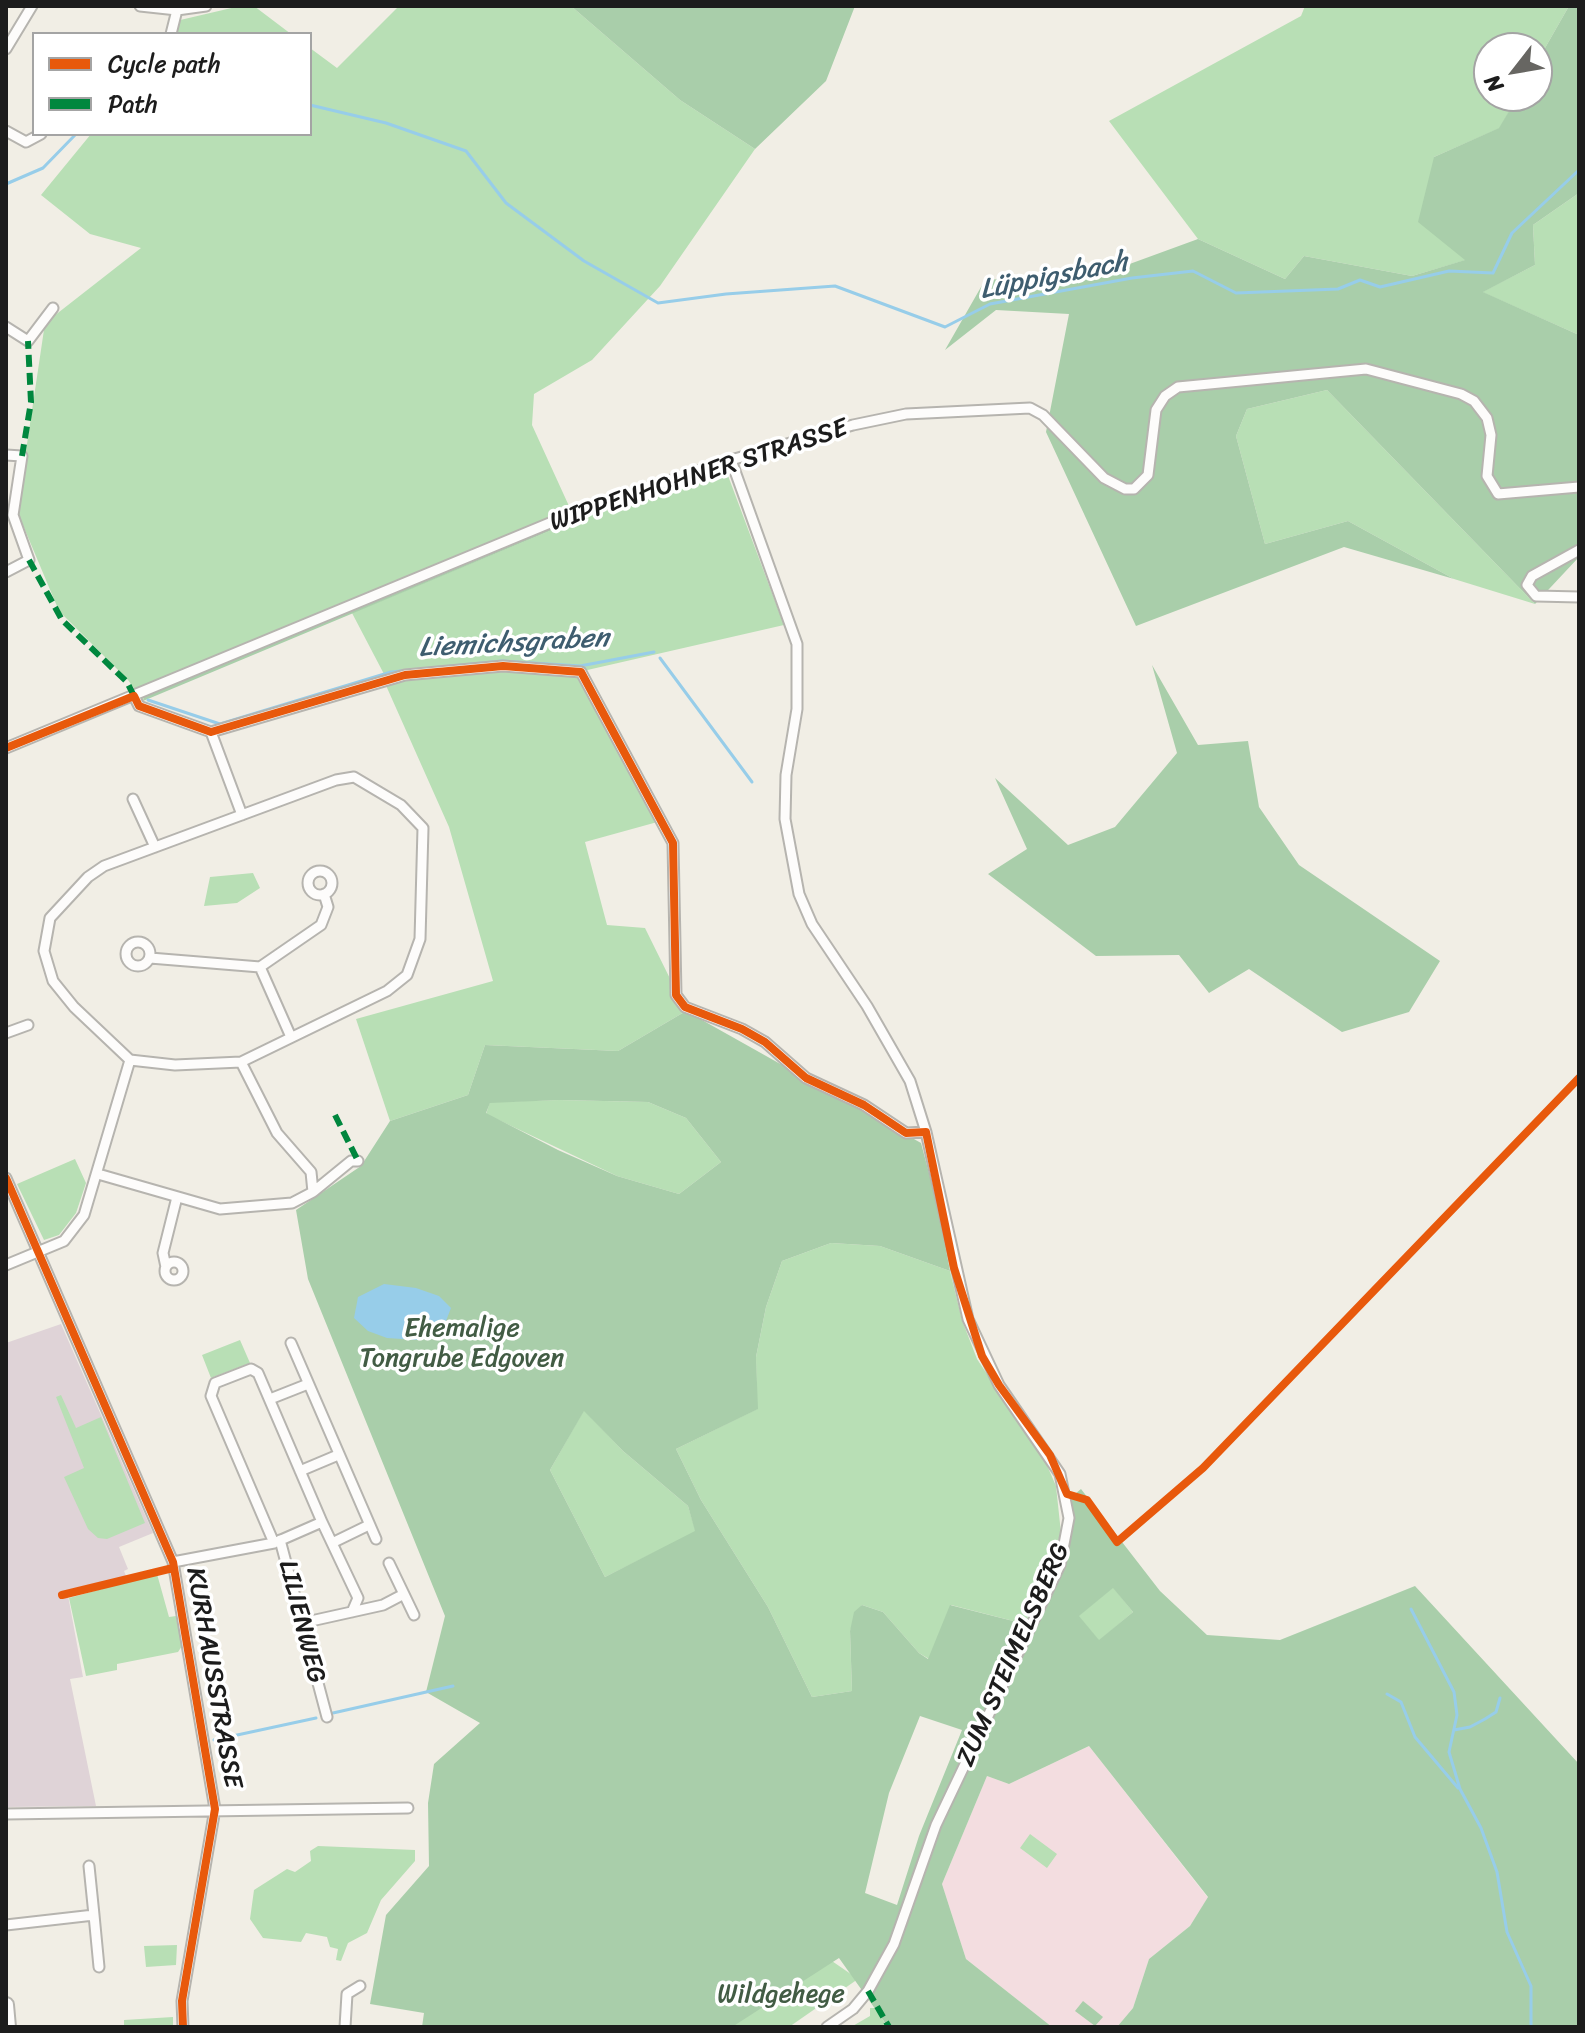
<!DOCTYPE html>
<html>
<head>
<meta charset="utf-8">
<style>
	body { margin:0 }
	#map { position:relative; width:1585px; height:2033px; overflow:hidden; background:#f1eee5; font-family:Sriracha,sans-serif }
	canvas { display:block }
	.frame { position:absolute; inset:0; border:8px solid #1c1c1c; pointer-events:none }
	.legend { position:absolute; left:32px; top:32px; width:280px; height:104px; box-sizing:border-box; background:#fff; border:2px solid #a4a4a4; margin:0; padding:10px 14px; list-style:none; font-size:24px; color:#1c1c1c }
	.legend li { display:flex; align-items:center; gap:16px; height:40px }
	.legend b { width:40px; border:2px solid #a4a4a4 }
	.north { position:absolute; left:1473px; top:32px; width:80px; height:80px; box-sizing:border-box; background:#fff; border:2px solid #a4a4a4; border-radius:50%; rotate:239deg; font-size:22px; font-weight:700; line-height:32px; text-align:center; color:#1c1c1c }
	.north::after { content:''; display:block; margin:auto; width:28px; height:36px; background:#676662; clip-path:polygon(50% 0,100% 100%,50% 72%,0 100%) }
</style>
</head>
<body>
<div id="map">
<canvas width="1585" height="2033"></canvas>
<div class="frame"></div>
<ul class="legend">
<li><b style="height:10px;background:#e8590c"></b>Cycle path</li>
<li><b style="height:10px;background:#00873e"></b>Path</li>
</ul>
<div class="north">N</div>
</div>
<script>
const context = document.querySelector('canvas').getContext('2d');
context.lineJoin = 'round';
function paint(path, color) { context.fillStyle = color; context.fill(path, 'evenodd'); }
const shape = rows => new Path2D(rows.map(r => 'M' + r).join(''));
function strokePath(path, color, width, dash) { context.strokeStyle = color; context.lineWidth = width; context.lineCap = dash ? 'butt' : 'round'; context.setLineDash(dash || []); context.stroke(path); }
function write(font, color, halo, rows, align = 'center') {
  context.font = font + ' Sriracha,sans-serif'; context.lineWidth = 7; context.setLineDash([]); context.textBaseline = 'middle'; context.strokeStyle = halo; context.fillStyle = color; for (const [text, x, y, turn = 0] of rows) {
    context.save(); context.translate(x, y); context.rotate((+turn || 0) * Math.PI / 180); context.textAlign = isNaN(turn) ? turn : align; if (halo) context.strokeText(text, 0, 0); context.fillText(text, 0, 0); context.restore();
  }
}
const built = shape([
	[1089,1746,1208,1898,1190,1926,1149,1959,1133,2008,1117,2027,1052,2027,966,1959,942,1884,987,1776,1009,1784]
]);
const industrial = shape([
	[61,1324,153,1533,119,1547,128,1569,124,1571,126,1576,67,1590,83,1677,70,1679,96,1806,6,1807,6,1343]
]);
const green = shape([
	[240,6,254,6,291,34,168,34,176,21],
	[399,6,571,6,680,100,755,149,660,286,592,360,534,394,532,425,574,517,144,696,143,701,128,680,59,611,17,511,45,323,141,248,90,234,41,195,91,134,310,134,310,48,337,68],
	[1305,6,1569,6,1537,62,1537,48,1489,48,1489,96,1518,96,1500,128,1434,157,1466,260,1412,276,1304,256,1285,279,1198,239,1109,121,1301,16],
	[1579,193,1579,335,1482,292,1535,265,1533,225],
	[1327,390,1535,604,1454,579,1348,521,1265,544,1236,436,1247,409],
	[727,473,784,625,583,671,661,821,585,842,607,925,645,928,686,1011,618,1051,485,1045,468,1095,390,1121,356,1019,493,981,449,827,384,681,385,676,352,613,576,520],
	[253,873,260,888,237,903,204,906,210,877],
	[559,1100,648,1102,686,1118,721,1162,679,1194,617,1176,486,1114,490,1102],
	[75,1159,86,1183,76,1213,59,1235,44,1240,17,1184],
	[831,1243,880,1246,950,1271,962,1320,977,1359,1046,1463,1056,1486,1061,1533,1025,1624,951,1605,929,1659,919,1653,883,1612,862,1605,850,1631,852,1691,812,1697,768,1607,701,1500,676,1449,757,1409,756,1357,766,1307,782,1261],
	[240,1340,250,1363,211,1378,202,1355],
	[61,1395,76,1428,101,1417,145,1523,107,1539,98,1538,88,1529,64,1477,84,1468,56,1397],
	[584,1410,623,1451,688,1506,696,1532,605,1577,550,1470],
	[157,1574,169,1617,176,1616,182,1646,178,1652,117,1664,117,1670,86,1676,69,1598],
	[1113,1587,1133,1612,1099,1641,1078,1616],
	[1030,1834,1057,1854,1047,1868,1020,1848],
	[318,1846,415,1850,415,1861,381,1900,367,1933,348,1943,341,1961,336,1960,338,1949,330,1947,327,1937,306,1933,301,1942,263,1938,250,1919,254,1890,287,1869,295,1872,311,1861,310,1851],
	[177,1945,176,1965,146,1967,144,1946],
	[829,1959,858,1979,789,2027,644,2027],
	[870,2008,876,2008,887,2027,851,2027,870,2016],
	[173,2017,173,2027,124,2027,124,2020]
]);
const forest = shape([
	[571,6,855,6,826,81,755,149,680,100],
	[1569,6,1579,6,1579,193,1533,225,1535,265,1483,292,1579,335,1579,557,1535,604,1327,390,1247,409,1236,436,1265,544,1348,521,1454,579,1344,547,1136,626,1046,432,1069,314,996,310,945,350,985,280,1105,273,1198,239,1285,279,1304,256,1412,276,1465,260,1418,222,1434,157,1499,128,1518,96,1537,96,1537,62],
	[712,475,716,476,576,520,143,701,144,696,574,517],
	[1152,665,1198,745,1248,741,1259,807,1299,865,1440,961,1409,1012,1342,1032,1249,969,1209,993,1179,955,1096,956,988,874,1027,849,995,778,1068,845,1115,827,1177,753],
	[686,1011,921,1143,938,1207,950,1271,880,1246,831,1243,782,1261,766,1307,756,1357,758,1409,676,1449,701,1500,768,1607,812,1697,852,1691,850,1631,854,1612,862,1605,883,1612,919,1653,928,1659,950,1605,1025,1624,1055,1555,1069,1499,1081,1489,1160,1591,1207,1635,1280,1640,1415,1586,1579,1764,1579,2027,1117,2027,1133,2008,1149,1959,1190,1926,1208,1897,1089,1746,1009,1784,987,1776,942,1884,966,1959,1052,2027,888,2027,839,1958,732,2027,422,2027,424,2013,370,2004,386,1915,429,1866,428,1803,434,1764,480,1723,426,1692,445,1616,308,1279,296,1210,361,1166,390,1121,468,1095,485,1045,618,1051],
	[559,1100,648,1102,686,1118,721,1162,679,1194,617,1176,558,1150,486,1113,490,1103],
	[584,1411,623,1451,688,1506,695,1531,605,1577,550,1470],
	[1113,1588,1133,1612,1099,1640,1079,1616],
	[920,1716,962,1730,919,1836,897,1905,865,1893,889,1793],
	[1083,2001,1103,2017,1095,2026,1075,2011]
]);
const water = shape([
	[384,1284,416,1288,439,1296,451,1308,444,1326,417,1340,387,1338,368,1331,354,1318,358,1297]
]);
const stream = shape([
	[310,105,386,123,466,151,506,203,584,261,658,303,726,294,835,286,945,327,990,304,1132,278,1193,271,1236,293,1338,289,1360,280,1380,287,1449,271,1493,273,1512,233,1579,170],
	[6,184,43,168,76,134],
	[660,658,752,782],
	[148,700,220,724,391,672,502,661,580,666,654,652],
	[1411,1609,1454,1692,1457,1715,1449,1752,1460,1789,1481,1828,1497,1872,1507,1932,1531,1986,1531,2027],
	[1387,1694,1401,1702,1415,1737,1458,1788],
	[333,1713,453,1686],
	[1454,1730,1470,1727,1485,1719,1496,1712,1500,1698],
	[214,1740,316,1718]
]);
const minor = shape([
	[140,6,177,10,206,6],
	[171,34,177,10],
	[6,49,32,6],
	[6,131,26,142,41,134],
	[6,327,28,341,53,308],
	[6,455,22,456,13,515,29,560,6,572],
	[731,460,797,644,797,709,786,775,785,819,799,894,812,924,867,1006,910,1081,926,1132,968,1319,999,1385,1060,1474,1069,1518,1060,1565,936,1825,894,1944,868,1991,853,2009,827,2027],
	[1579,550,1532,576,1527,585,1536,596,1579,597],
	[134,696,139,706,211,732,405,675,503,666,581,672,673,843,676,995,685,1007,742,1029,765,1042,806,1078,864,1105,906,1133,926,1132],
	[211,732,242,815],
	[6,748,574,513,731,460,853,425,906,414,1030,408,1043,415,1104,478,1125,489,1134,489,1148,475,1156,410,1165,396,1178,387,1366,369,1461,394,1474,401,1487,418,1491,435,1487,476,1498,494,1579,487],
	[133,799,155,847],
	'308 883a12 12 0 1 1 24 0a12 12 0 1 1-24 0Z',
	'126 954a12 12 0 1 1 24 0a12 12 0 1 1-24 0Z',
	[150,958,260,967,321,925,328,907,324,894],
	[260,967,291,1037],
	[6,1033,28,1025],
	[130,1060,175,1065,241,1062],
	[98,1174,220,1209,292,1203,313,1192,311,1172,277,1133,241,1062,387,991,407,975,420,939,423,828,401,805,354,777,336,780,104,866,88,877,50,918,44,951,53,981,74,1007,130,1060],
	[6,1178,173,1562,215,1809,182,2001,183,2027],
	[313,1192,351,1161,358,1161],
	'165 1271a9 9 0 1 1 18 0a9 9 0 1 1-18 0Z',
	[6,1265,64,1241,84,1215,130,1060],
	[166,1267,163,1253,177,1197],
	[291,1343,376,1539],
	[270,1399,308,1384],
	[300,1471,338,1455],
	[322,1522,358,1598,352,1612],
	[280,1540,327,1717],
	[332,1543,369,1525],
	[173,1562,274,1543,322,1522,258,1373,251,1369,215,1383,211,1396,274,1543],
	[389,1563,414,1615],
	[302,1623,383,1605,404,1594],
	[6,1814,408,1808],
	[94,1915,99,1967],
	[6,1925,94,1915,89,1866],
	[345,2027,347,1994,360,1986]
]);
const secondary = shape([
	[6,2005,8,2027]
]);
const quiet = shape([
	[22,456,31,402,28,341],
	[29,560,62,620,127,682,134,696],
	[335,1115,358,1161],
	[868,1991,889,2027]
]);
const cycleway = shape([
	[6,748,134,696,139,706,211,732,405,675,503,666,581,672,673,843,676,995,685,1007,742,1029,765,1042,806,1078,864,1105,906,1133,926,1132,954,1268,982,1356,999,1385,1050,1455,1067,1494,1087,1500,1117,1542,1203,1468,1579,1078],
	[6,1178,173,1562,215,1809,182,2001,183,2027],
	[62,1595,173,1568]
]);
const streetNames = [
	["WIPPENHOHNER STRASSE",699,476,-18],
	["LILIENWEG",301,1622,76],
	["ZUM STEIMELSBERG",1014,1655,-66],
	["KURHAUSSTRASSE",213,1678,80]
];
const parkNames = [
	["Ehemalige",462,1329],
	["Tongrube Edgoven",462,1359],
	["Wildgehege",781,1995]
];
const waterNames = [
	["Lüppigsbach",1054,277,-11],
	["Liemichsgraben",514,644,-3]
];
paint(built, '#f3dde0');
paint(industrial, '#dfd3d7');
paint(green, '#b8dfb5');
paint(forest, '#a9ceaa');
paint(water, '#97cde9');
strokePath(stream, '#97cde9', 3);
strokePath(minor, '#b6b4af', 13);
strokePath(secondary, '#b6b4af', 18);
strokePath(minor, '#fdfcfb', 9);
strokePath(secondary, '#fdfcfb', 14);
strokePath(quiet, '#00873e', 6, [12, 6]);
strokePath(cycleway, '#e8590c', 8);
write('26px', '#1c1c1c', '#fff', streetNames);
write('26px', '#425c44', '#fff', parkNames);
write('italic 28px', '#3e5d6f', '#fff', waterNames);
</script>
</body>
</html>
